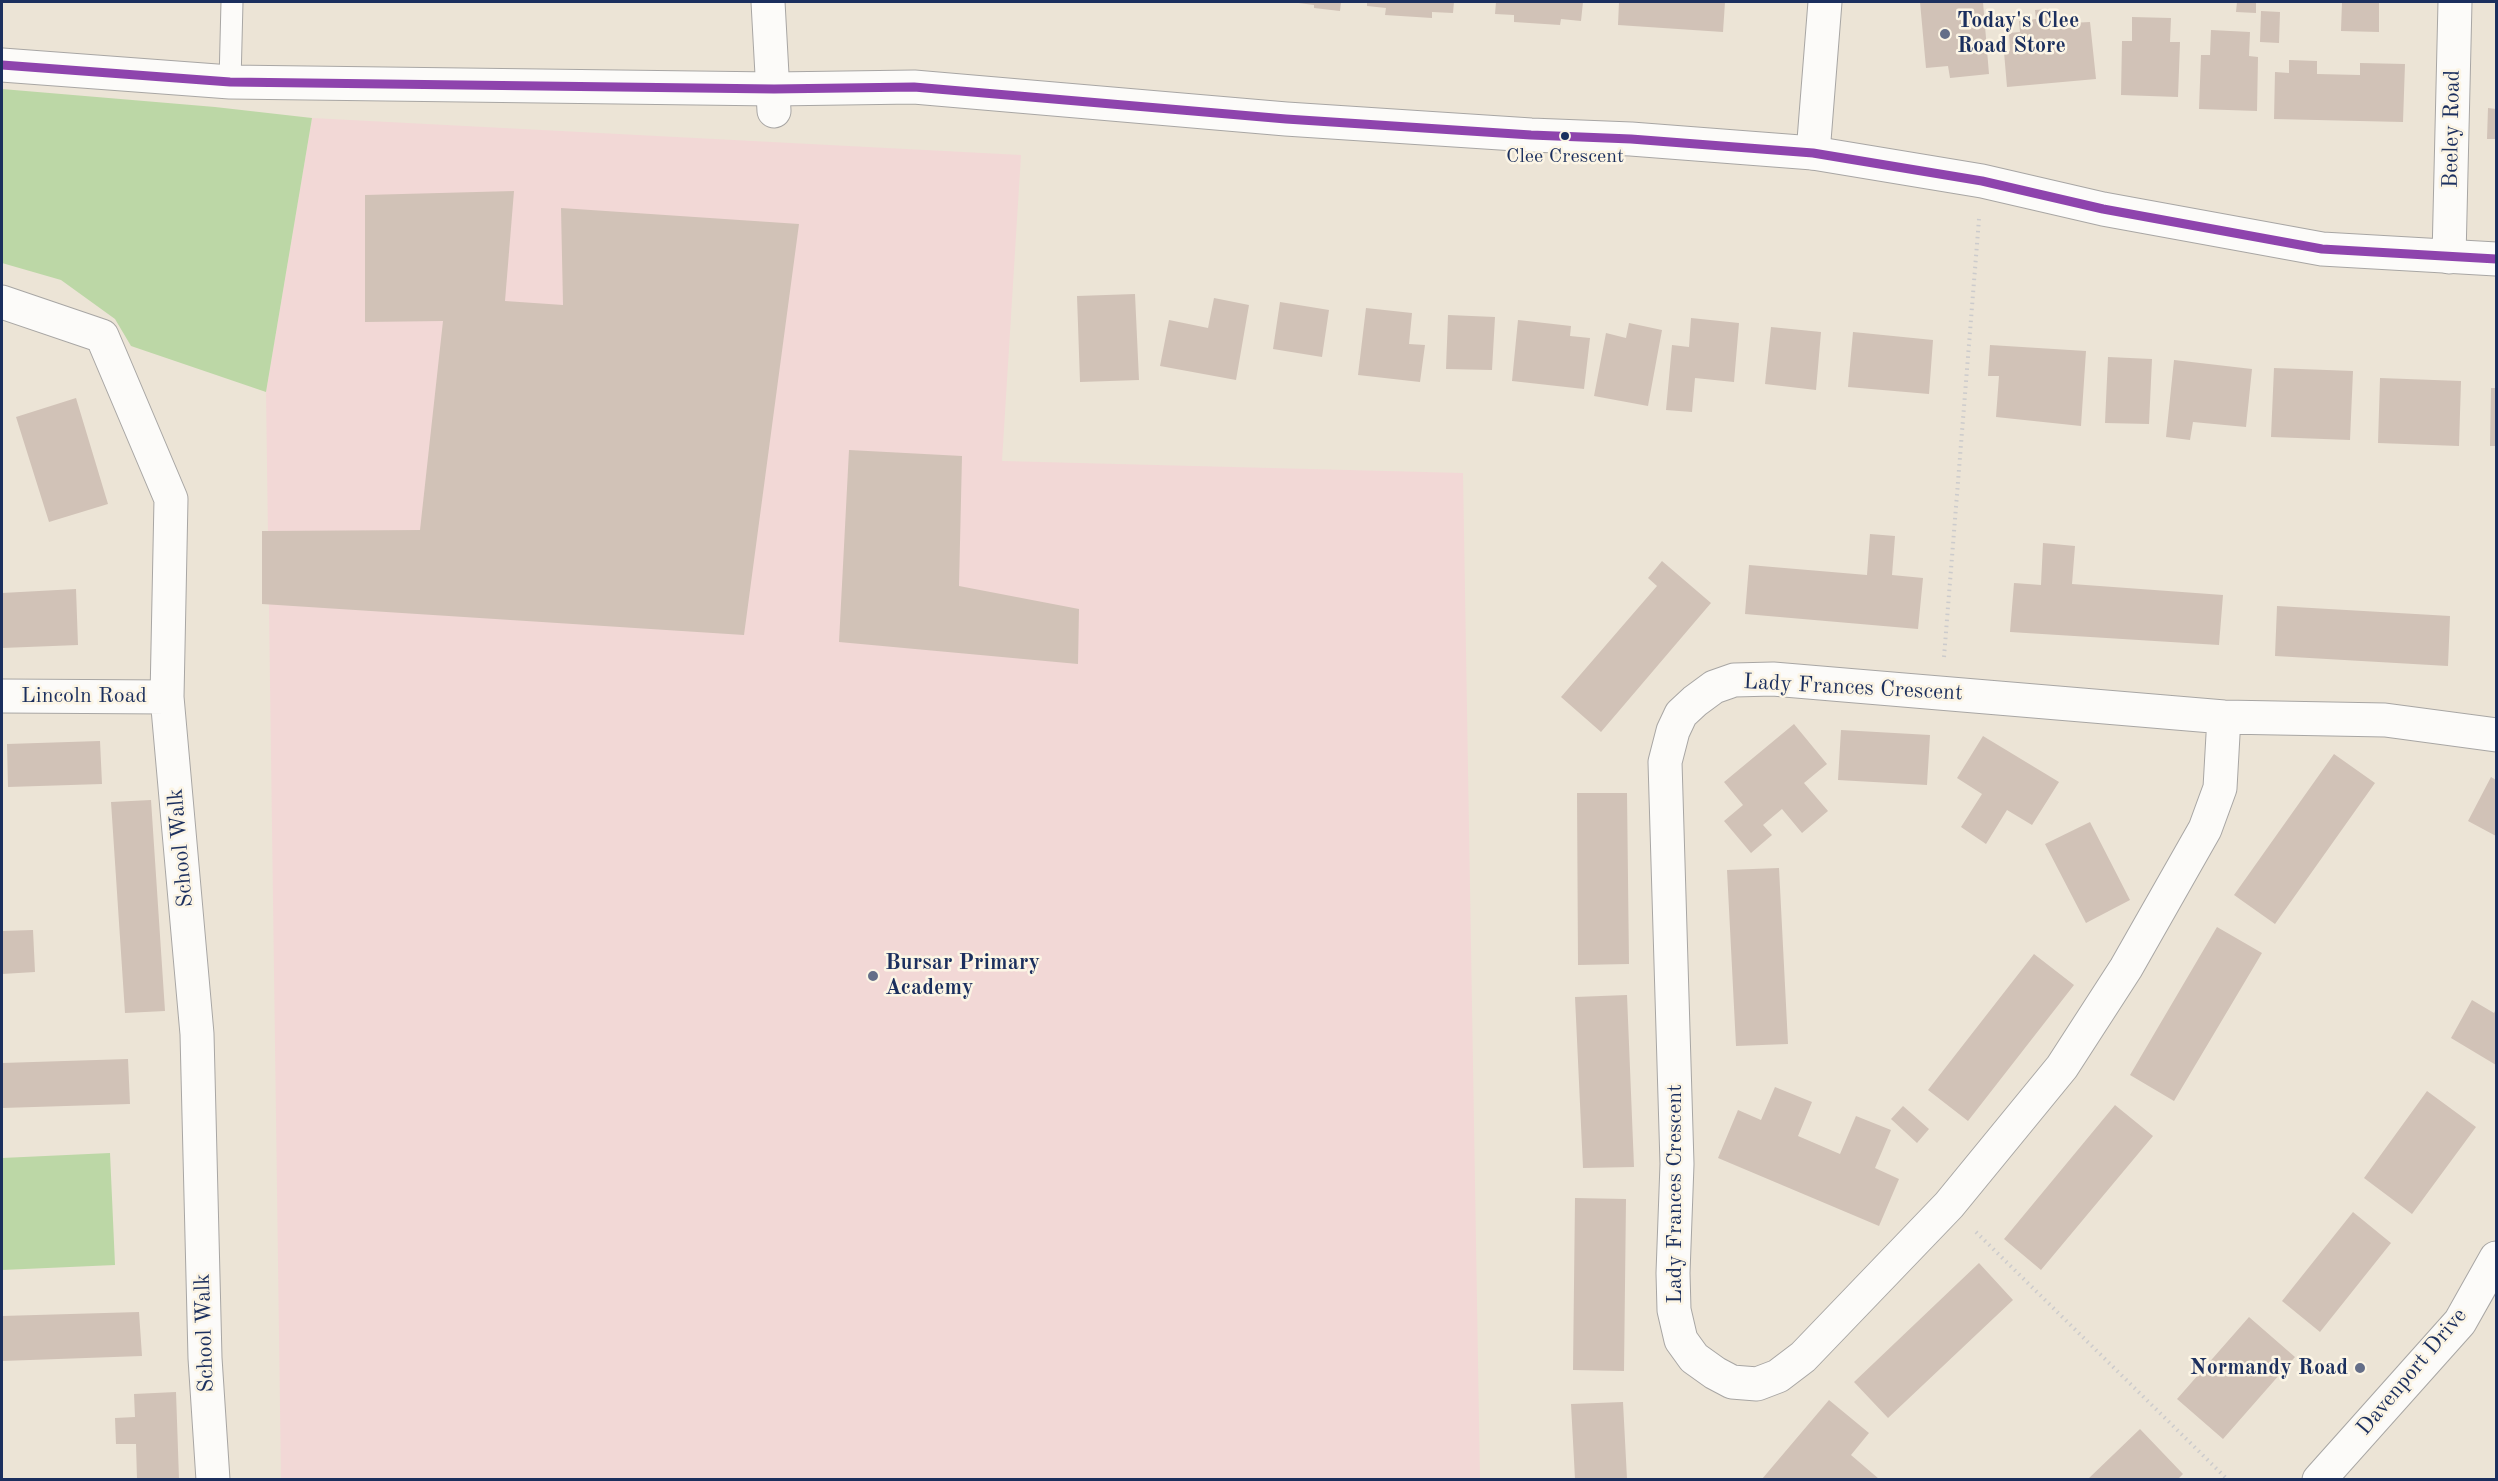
<!DOCTYPE html>
<html>
<head>
<meta charset="utf-8">
<style>
	body { margin:0 }
	#map { position:relative; width:2498px; height:1481px; overflow:hidden; background:#ece4d6; font-family:"Old Standard TT",serif }
	canvas { display:block }
	.frame { position:absolute; inset:0; border:3px solid #1b2f5e; pointer-events:none }
</style>
</head>
<body>
<div id="map">
<canvas width="2498" height="1481"></canvas>
<div class="frame"></div>
</div>
<script>
const context = document.querySelector('canvas').getContext('2d');
context.lineJoin = 'round';
function paint(path, color) { context.fillStyle = color; context.fill(path, 'evenodd'); }
const shape = rows => new Path2D(rows.map(r => 'M' + r).join(''));
function strokePath(path, color, width, dash) { context.strokeStyle = color; context.lineWidth = width; context.lineCap = dash ? 'butt' : 'round'; context.setLineDash(dash || []); context.stroke(path); }
function write(font, color, halo, rows, align = 'center') {
  context.font = font + ' "Old Standard TT",serif'; context.lineWidth = 5; context.setLineDash([]); context.textBaseline = 'middle'; context.strokeStyle = halo; context.fillStyle = color; for (const [text, x, y, turn = 0] of rows) {
    context.save(); context.translate(x, y); context.rotate((+turn || 0) * Math.PI / 180); context.textAlign = isNaN(turn) ? turn : align; if (halo) context.strokeText(text, 0, 0); context.fillText(text, 0, 0); context.restore();
  }
}
const built = shape([
	[312,118,1021,155,1002,461,1463,473,1480,1479,281,1480,266,392]
]);
const green = shape([
	[2,89,215,107,312,118,266,392,131,346,115,319,61,280,2,263],
	[110,1153,115,1265,2,1270,2,1158]
]);
const building = shape([
	[1291,2,1341,2,1340,11,1314,8,1314,5],
	[1367,2,1454,2,1453,13,1432,12,1432,18,1385,15,1386,8,1367,6],
	[1496,2,1583,2,1581,21,1561,19,1560,25,1514,22,1514,15,1495,14],
	[1619,2,1725,2,1723,32,1618,25],
	[1920,2,1983,2,1989,74,1950,78,1948,66,1926,68],
	[2237,2,2256,2,2256,13,2236,12],
	[2342,2,2379,2,2379,32,2341,31],
	[2048,9,2050,30,2070,28,2070,23,2090,22,2096,79,2007,87,2004,52,2010,51,2009,33,2020,32,2019,21,2036,19,2035,10],
	[2261,11,2280,12,2279,43,2260,42],
	[2132,17,2171,18,2170,42,2180,42,2178,97,2121,95,2122,41,2132,41],
	[2211,30,2250,32,2249,56,2258,57,2257,111,2199,109,2201,55,2210,55],
	[2289,60,2317,61,2317,74,2360,75,2360,63,2405,64,2403,122,2274,119,2275,72,2289,73],
	[2488,108,2496,109,2496,139,2487,139],
	[514,191,505,301,563,305,561,208,799,224,744,635,262,604,262,531,420,530,443,321,365,322,365,195],
	[1135,294,1139,380,1080,382,1077,296],
	[1214,298,1249,305,1236,380,1160,366,1169,320,1208,328],
	[1280,302,1329,310,1322,357,1273,349],
	[1366,308,1412,313,1409,344,1425,345,1420,382,1358,375],
	[1448,315,1495,317,1492,370,1446,369],
	[1691,318,1739,323,1734,382,1695,378,1692,412,1666,410,1672,345,1689,347],
	[1518,320,1571,326,1570,336,1590,338,1584,389,1512,381],
	[1629,323,1662,330,1648,406,1594,396,1606,333,1626,338],
	[1771,327,1821,332,1816,390,1765,384],
	[1853,332,1933,340,1929,394,1848,387],
	[1990,345,2086,351,2081,426,1996,417,1999,376,1988,376],
	[2108,357,2152,359,2149,424,2105,423],
	[2174,360,2252,369,2246,427,2193,422,2190,440,2166,437],
	[2274,368,2353,371,2350,440,2271,437],
	[2380,378,2461,381,2459,446,2378,443],
	[2491,388,2496,388,2496,446,2490,446],
	[76,398,108,504,49,522,16,417],
	[849,450,962,456,959,586,1079,609,1078,664,839,642],
	[1870,534,1895,536,1892,575,1923,578,1918,629,1745,614,1749,565,1867,575],
	[2043,543,2075,546,2072,584,2223,595,2219,645,2010,632,2014,583,2041,585],
	[1662,561,1711,603,1601,732,1561,697,1657,586,1648,578],
	[76,589,78,645,2,648,2,593],
	[2277,606,2450,616,2448,666,2275,656],
	[1794,724,1827,764,1804,783,1828,811,1802,833,1782,809,1763,825,1772,835,1751,853,1724,821,1743,805,1724,782],
	[1841,730,1930,735,1927,785,1838,780],
	[1983,736,2059,782,2032,825,2007,810,1986,844,1961,827,1982,794,1957,778],
	[100,741,102,784,8,787,7,744],
	[2334,754,2375,783,2275,924,2234,895],
	[2491,777,2496,780,2496,836,2468,821],
	[1577,793,1627,793,1629,964,1578,965],
	[151,800,165,1011,125,1013,111,802],
	[2090,822,2130,900,2086,923,2045,844],
	[1779,868,1788,1044,1736,1046,1727,870],
	[2217,927,2262,953,2174,1101,2130,1075],
	[33,930,35,972,2,974,2,931],
	[2034,954,2074,985,1968,1121,1928,1090],
	[1627,995,1634,1167,1583,1168,1575,997],
	[2472,1000,2494,1013,2496,1009,2496,1065,2451,1038],
	[128,1059,130,1104,2,1108,2,1063],
	[1775,1087,1812,1102,1798,1136,1840,1154,1856,1116,1891,1130,1875,1168,1899,1179,1879,1226,1718,1158,1738,1110,1761,1120],
	[2427,1091,2476,1127,2412,1214,2364,1178],
	[2115,1105,2153,1136,2041,1270,2004,1239],
	[1903,1106,1929,1129,1917,1143,1891,1119],
	[1575,1198,1626,1199,1624,1371,1573,1370],
	[2353,1212,2391,1243,2320,1332,2282,1301],
	[1979,1263,2013,1300,1888,1418,1854,1382],
	[139,1312,142,1356,2,1361,2,1316],
	[2249,1317,2295,1357,2223,1439,2177,1399],
	[176,1392,179,1479,137,1479,136,1444,116,1444,115,1418,135,1417,134,1394],
	[1829,1400,1869,1433,1851,1455,1879,1479,1762,1479],
	[1623,1402,1627,1479,1575,1479,1571,1404],
	[2140,1429,2183,1474,2178,1479,2088,1479]
]);
const path = shape([
	[1944,657,1979,219],
	[1976,1232,2228,1480]
]);
const lane = shape([
	[230,82,232,2]
]);
const street = shape([
	[768,2,774,111],
	[2449,257,2455,2],
	[2,302,102,336,171,499,167,697,197,1034,205,1358,213,1480],
	[2,696,167,697],
	[2224,717,2220,788,2205,829,2126,968,2062,1067,1949,1205,1803,1357,1778,1376,1757,1384,1732,1382,1715,1373,1694,1358,1681,1340,1674,1310,1673,1273,1677,1164,1665,762,1673,731,1681,714,1695,701,1714,687,1734,680,1773,679,2224,717,2385,720,2496,735],
	[2319,1480,2460,1322,2496,1258]
]);
const secondary = shape([
	[1813,153,1825,2]
]);
const primary = shape([
	[2,65,230,82,774,89,914,87,1286,119,1531,135,1631,139,1813,153,1982,181,2103,209,2322,249,2496,259]
]);
const bus1 = shape([
	[2,65,230,82,774,89,914,87,1286,119,1531,135,1631,139,1813,153,1982,181,2103,209,2322,249,2496,259]
]);
const markers = [
	[1945,34,6,"#646e88"],
	[1565,136,5,"#1b2f5e"],
	[873,976,6,"#646e88"],
	[2360,1368,6,"#646e88"]
];
const busNames = [
	["Clee Crescent",1565,157]
];
const poiNames = [
	["Today's Clee",1957,21],
	["Road Store",1957,46],
	["Bursar Primary",885,963],
	["Academy",885,988],
	["Normandy Road",2348,1368,"right"]
];
const streetNames = [
	["Beeley Road",2452,129,-89],
	["Lady Frances Crescent",1853,688,3],
	["Lincoln Road",84,696],
	["School Walk",181,848,-95],
	["Lady Frances Crescent",1675,1194,-90],
	["School Walk",205,1333,-92],
	["Davenport Drive",2412,1372,-50]
];
paint(built, '#f2d8d6');
paint(green, '#bcd7a6');
paint(building, '#d1c2b7');
strokePath(lane, '#a8a6a4', 23);
strokePath(street, '#a8a6a4', 35);
strokePath(secondary, '#a8a6a4', 35);
strokePath(primary, '#a8a6a4', 35);
strokePath(path, '#cccbcc', 4, [1.5, 4.5]);
strokePath(lane, '#fcfbf9', 21);
strokePath(street, '#fcfbf9', 33);
strokePath(secondary, '#fcfbf9', 33);
strokePath(primary, '#fcfbf9', 33);
strokePath(bus1, '#8e44ad', 9);
for (const [x, y, r, color] of markers) { const dot = new Path2D(); dot.arc(x, y, r, 0, 2 * Math.PI); context.fillStyle = color; context.fill(dot); strokePath(dot, '#fcf5e5', 2); }
write('20px', '#1b2f5e', '#fcf5e5', busNames);
write('bold 22px', '#1b2f5e', '#fcf5e5', poiNames, 'left');
write('22px', '#1b2f5e', '#fcf5e5', streetNames);
</script>
</body>
</html>
